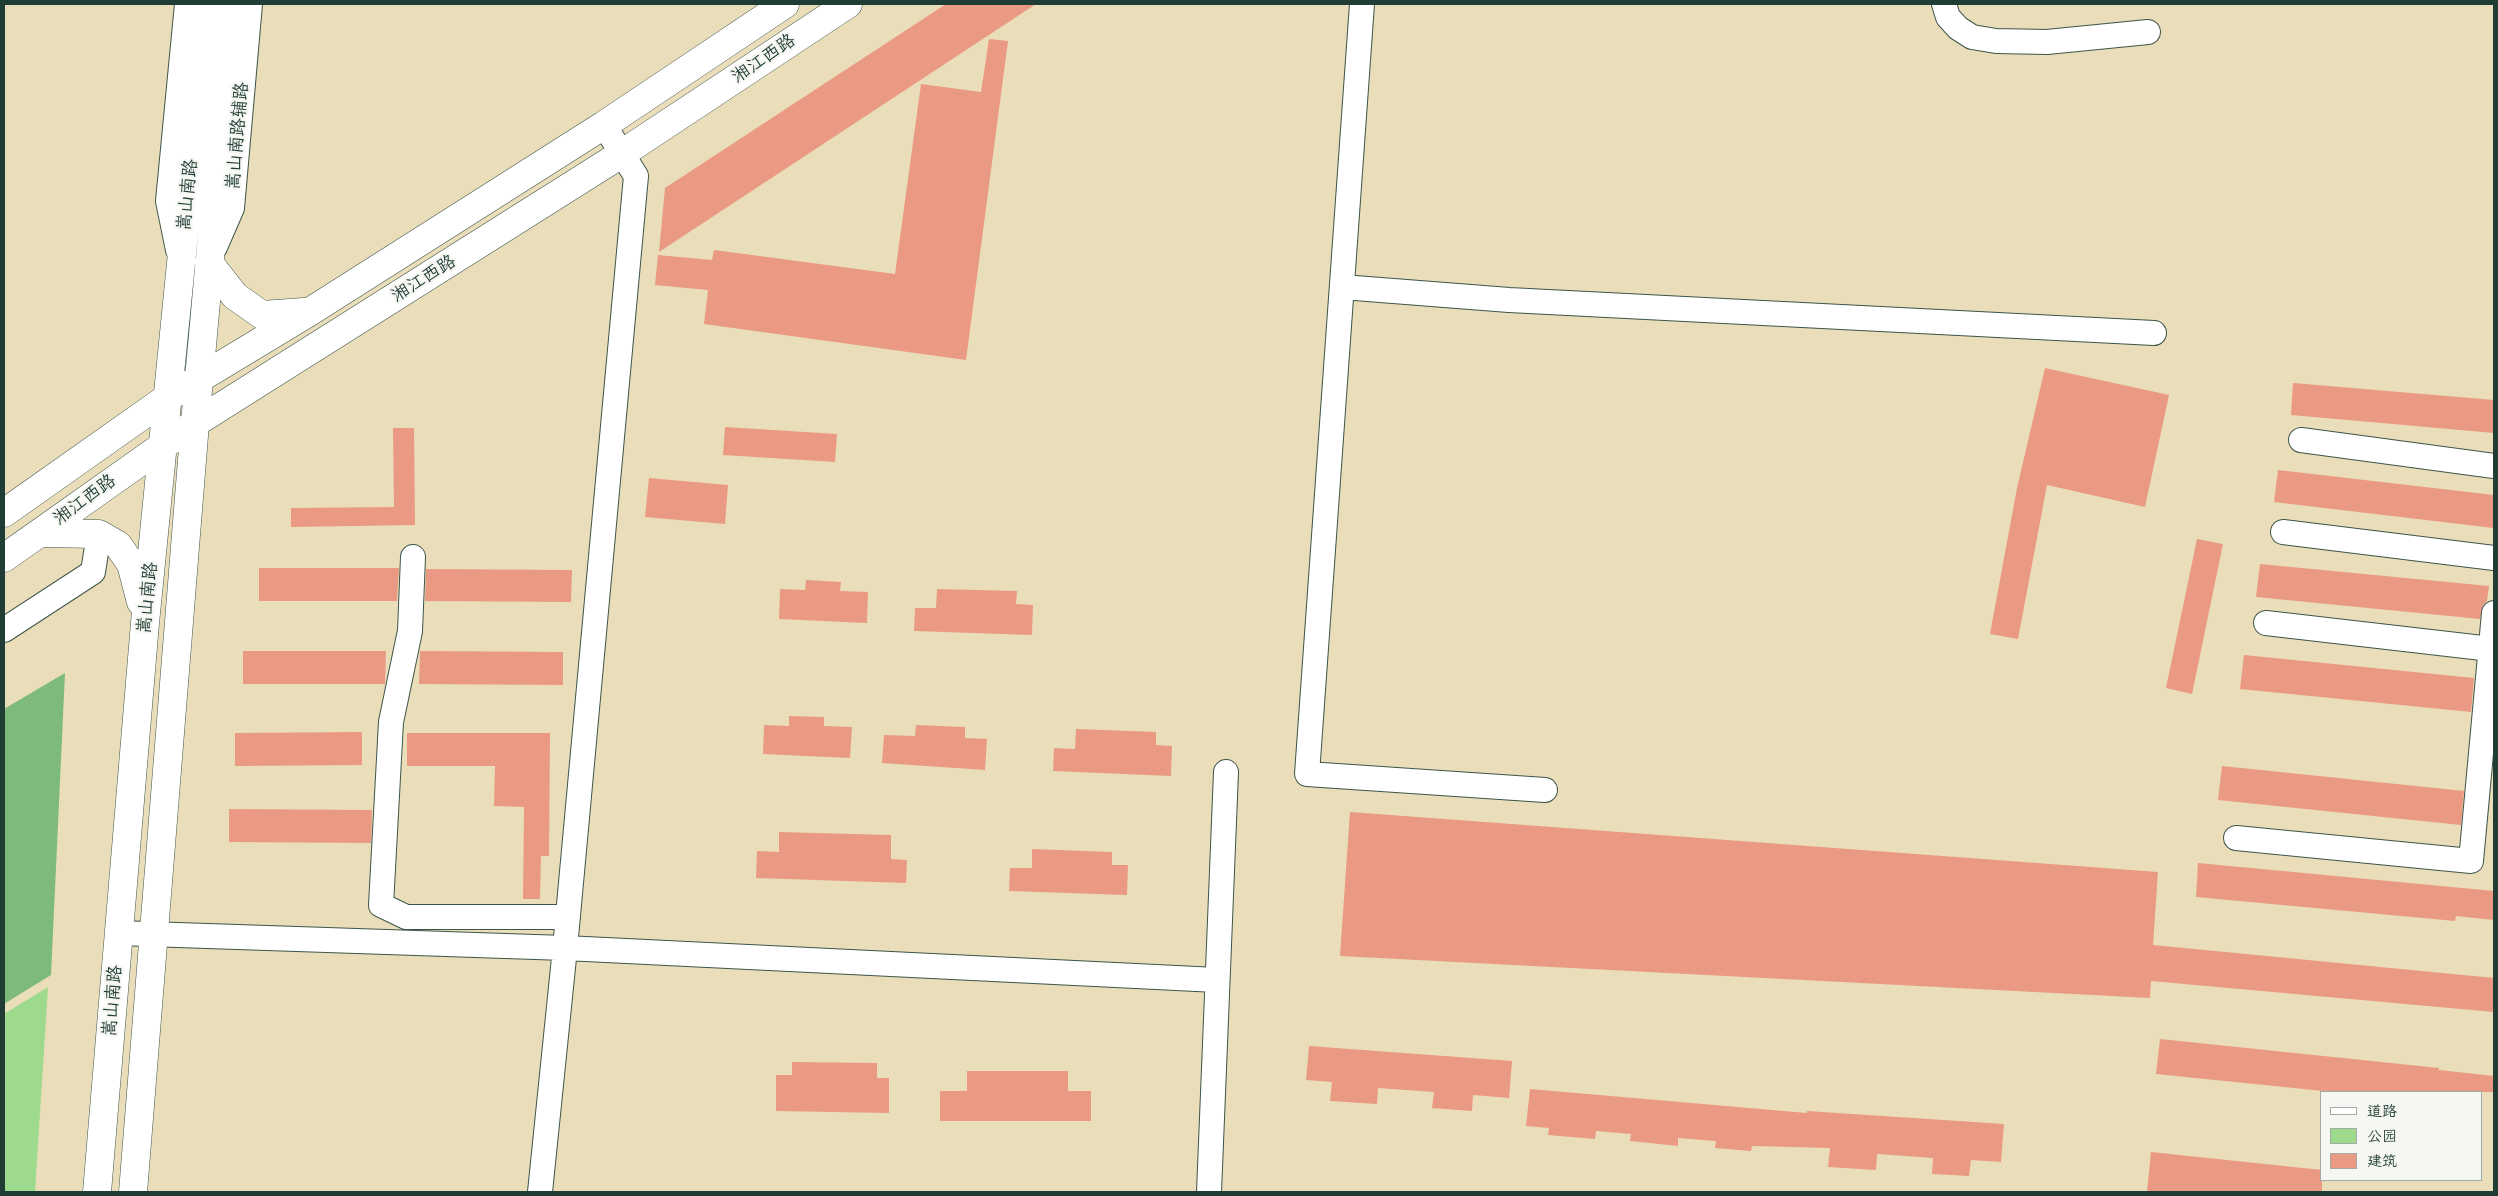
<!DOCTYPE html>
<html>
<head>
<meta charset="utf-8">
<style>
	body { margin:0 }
	#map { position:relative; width:2498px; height:1196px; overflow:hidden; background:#eaddba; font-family:"Shantell Sans","LXGW WenKai TC",sans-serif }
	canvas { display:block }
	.frame { position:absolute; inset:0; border:5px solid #1f3d34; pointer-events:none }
	.legend { position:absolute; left:2320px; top:1091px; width:162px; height:90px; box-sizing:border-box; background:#f6f6f2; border:1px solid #a0aca6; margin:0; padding:6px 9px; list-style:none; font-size:15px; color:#1f3d34 }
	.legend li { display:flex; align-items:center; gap:10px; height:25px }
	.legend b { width:25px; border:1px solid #a0aca6 }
</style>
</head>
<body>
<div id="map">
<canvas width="2498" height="1196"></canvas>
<div class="frame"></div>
<ul class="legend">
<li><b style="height:6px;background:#fff"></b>道路</li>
<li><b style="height:14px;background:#9eda8e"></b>公园</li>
<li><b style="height:14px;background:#ea9a83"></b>建筑</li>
</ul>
</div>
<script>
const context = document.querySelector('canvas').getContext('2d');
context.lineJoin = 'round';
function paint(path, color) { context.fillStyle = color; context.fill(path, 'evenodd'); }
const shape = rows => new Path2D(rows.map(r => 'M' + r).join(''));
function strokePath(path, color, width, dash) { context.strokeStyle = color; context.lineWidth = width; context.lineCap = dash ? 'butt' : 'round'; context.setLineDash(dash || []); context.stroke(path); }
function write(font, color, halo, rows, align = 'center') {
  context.font = font + ' "Shantell Sans","LXGW WenKai TC",sans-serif'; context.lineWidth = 4.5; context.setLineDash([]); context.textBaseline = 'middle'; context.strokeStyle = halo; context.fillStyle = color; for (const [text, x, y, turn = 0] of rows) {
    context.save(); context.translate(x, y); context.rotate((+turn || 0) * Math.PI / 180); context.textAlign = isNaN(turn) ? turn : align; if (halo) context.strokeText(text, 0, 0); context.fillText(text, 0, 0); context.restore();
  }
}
const green = shape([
	[48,987,35,1192,4,1192,4,1014]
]);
const forest = shape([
	[65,673,51,975,4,1004,4,709]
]);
const building = shape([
	[946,4,1036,4,659,252,665,188],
	[989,39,1008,41,966,360,704,324,708,290,655,285,658,255,712,260,714,250,895,274,921,84,981,92],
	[2045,368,2169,395,2145,507,2047,485,2018,639,1990,634,2017,488],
	[2293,383,2494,400,2494,433,2291,415],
	[725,427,837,434,835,462,723,455],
	[393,428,414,428,415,525,291,527,291,508,394,507],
	[2278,470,2494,495,2493,528,2274,502],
	[649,478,728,485,725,524,645,517],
	[2197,539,2223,544,2192,694,2166,688],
	[2260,564,2489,586,2487,601,2483,605,2480,619,2256,597],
	[259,568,399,568,397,601,259,601],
	[426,569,572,570,571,602,425,601],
	[806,580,841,582,840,591,868,592,867,623,779,619,780,589,805,590],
	[937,589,1017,591,1016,604,1033,605,1032,635,914,631,915,608,936,608],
	[243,651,386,651,385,684,243,684],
	[420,651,563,652,563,685,419,684],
	[2244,655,2474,678,2471,712,2240,689],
	[789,716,824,717,824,726,852,727,850,758,763,754,764,725,789,726],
	[916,725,965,727,965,738,987,739,985,770,882,763,884,735,915,736],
	[1076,729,1156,732,1156,745,1172,746,1171,776,1053,771,1054,748,1075,749],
	[362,732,362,765,235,766,235,733],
	[407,733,550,733,549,856,541,856,540,899,523,899,524,807,494,806,495,766,407,766],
	[2222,766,2464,791,2461,825,2218,800],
	[229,809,372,810,371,843,229,842],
	[1350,812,2158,872,2153,945,2494,978,2494,1012,2151,981,2150,998,1340,956],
	[779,832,891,835,891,859,907,860,906,883,756,878,757,851,779,852],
	[1032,849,1112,852,1112,865,1128,865,1127,895,1009,891,1010,868,1032,868],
	[2198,863,2494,891,2494,920,2456,916,2455,921,2196,897],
	[2160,1039,2439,1068,2439,1070,2494,1076,2494,1092,2333,1092,2156,1074],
	[1309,1046,1512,1061,1509,1098,1473,1095,1472,1111,1432,1108,1434,1092,1378,1088,1377,1104,1330,1101,1332,1082,1306,1080],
	[792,1062,877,1063,877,1078,889,1078,889,1113,776,1111,776,1075,792,1075],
	[967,1071,1068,1071,1068,1091,1091,1091,1091,1121,940,1121,940,1091,967,1091],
	[1530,1089,1807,1113,1807,1111,2004,1124,2001,1162,1971,1160,1969,1176,1932,1174,1933,1158,1877,1154,1876,1170,1828,1167,1830,1148,1752,1146,1751,1151,1715,1148,1716,1141,1678,1138,1678,1146,1630,1141,1631,1134,1596,1131,1595,1139,1548,1135,1549,1128,1526,1126],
	[2151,1152,2322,1170,2322,1192,2147,1192]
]);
const minor = shape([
	[1362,4,1307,774,1545,790],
	[1944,4,1948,17,1958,28,1972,37,1996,41,2047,42,2148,32],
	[215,247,232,208,250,4],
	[178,250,168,201,187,4],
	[1342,287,1509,300,2154,333],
	[2301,440,2494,466],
	[2283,532,2494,558],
	[413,557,410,631,391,722,381,905,406,917,568,917],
	[2266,623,2491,649],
	[4,630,93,572,99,534],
	[2236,838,2471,861,2494,613],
	[118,933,565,948,1217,980],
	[540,1192,565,948,636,176,604,125],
	[1209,1192,1226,772]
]);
const major = shape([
	[209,263,235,296,262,315,304,312],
	[4,513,167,398,311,311,604,125,785,4],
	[40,533,99,534,118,545,131,564,141,602],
	[4,558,195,423,623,153,848,4],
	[97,1192,145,623,207,4],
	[133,1192,195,423,233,4]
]);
const streetNames = [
	["湘江西路",764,59,-34],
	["嵩山南路辅路",238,136,-85],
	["嵩山南路",188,195,-84],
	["湘江西路",424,279,-32],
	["湘江西路",85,500,-36],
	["嵩山南路",148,598,-84],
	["嵩山南路",113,1001,-85]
];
paint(green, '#9eda8e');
paint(forest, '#7eba79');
paint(building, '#ea9a83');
strokePath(minor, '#3d5548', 26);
strokePath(major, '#3d5548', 29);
strokePath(minor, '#fff', 24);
strokePath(major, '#fff', 28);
write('18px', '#1f3d34', '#f6f6f2', streetNames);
</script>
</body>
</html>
